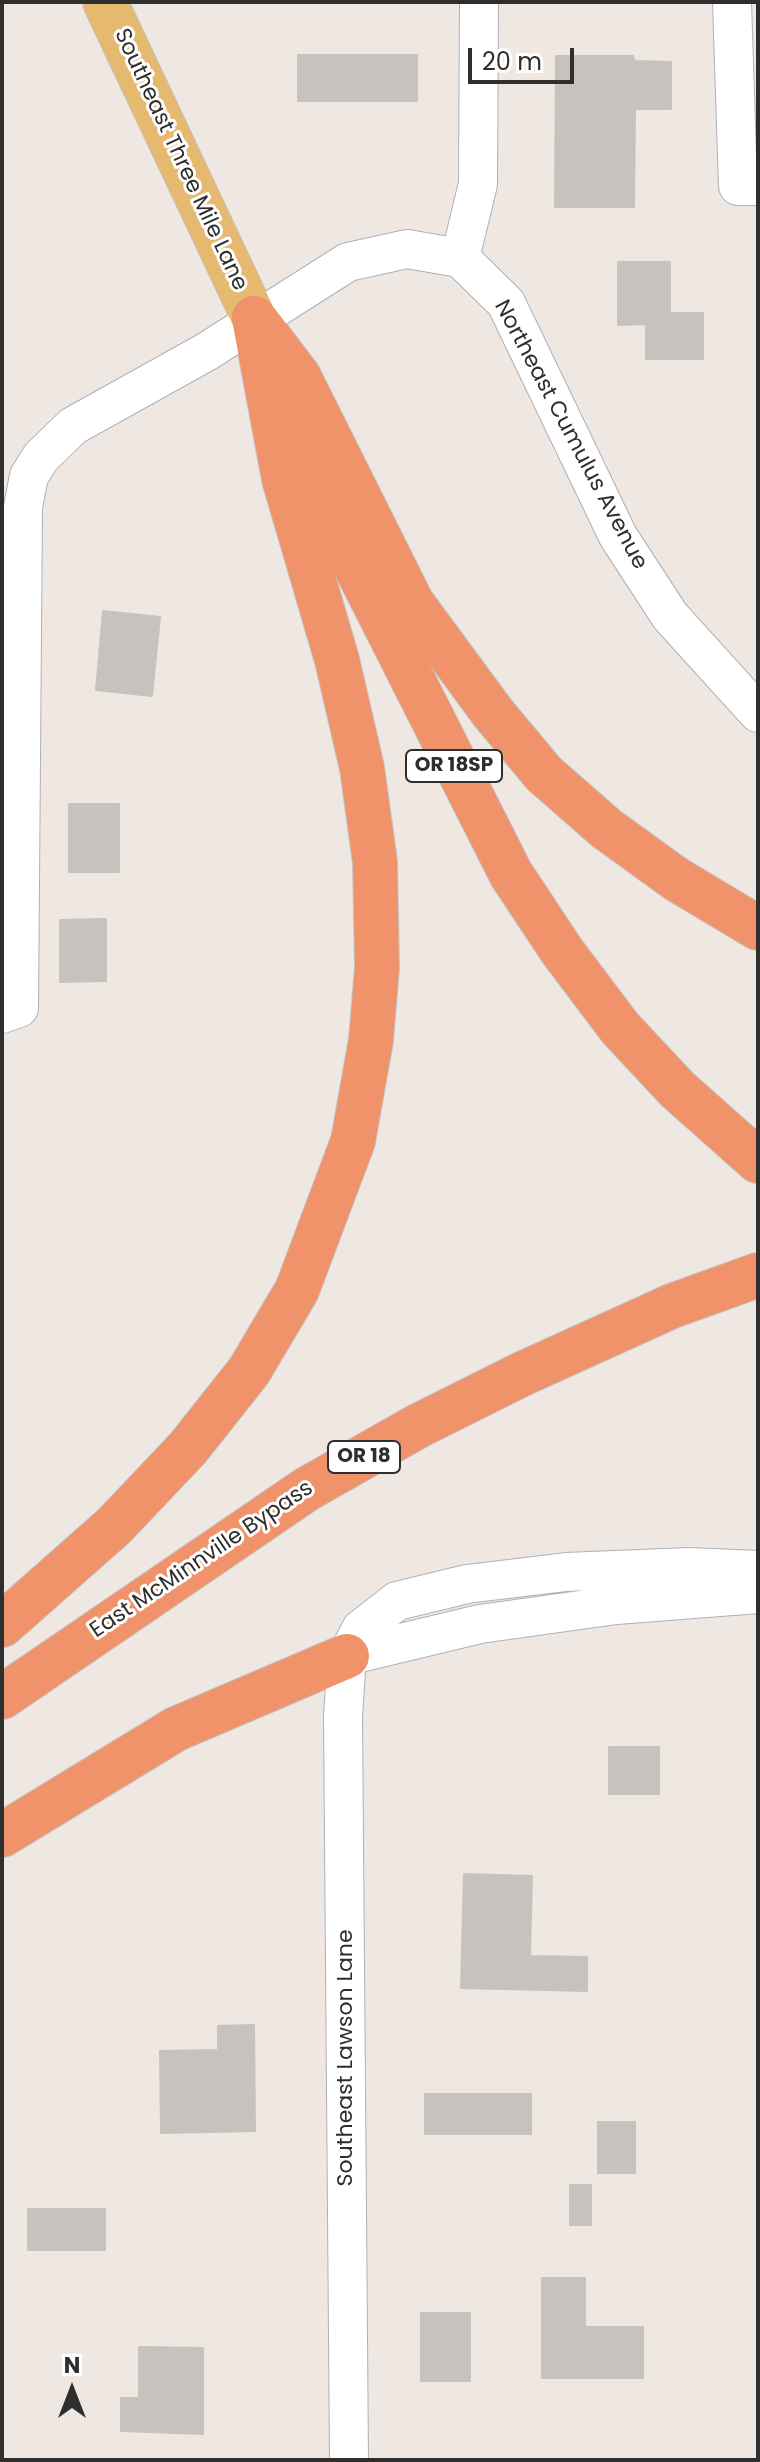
<!DOCTYPE html>
<html>
<head>
<meta charset="utf-8">
<style>
	body { margin:0 }
	#map { position:relative; width:760px; height:2462px; overflow:hidden; background:#eee7e2; font-family:Poppins,sans-serif }
	canvas { display:block }
	.frame { position:absolute; inset:0; border:4px solid #2e2e2e; pointer-events:none }
	.north { position:absolute; left:32px; top:2350px; width:80px; height:80px; -webkit-text-stroke:6px #fff; paint-order:stroke; rotate:0deg; font-size:22px; font-weight:700; line-height:32px; text-align:center; color:#2e2e2e }
	.north::after { content:''; display:block; margin:auto; width:28px; height:36px; background:#2e2e2e; clip-path:polygon(50% 0,100% 100%,50% 72%,0 100%) }
	.scale { position:absolute; left:468px; top:48px; width:106px; height:36px; box-sizing:border-box; border:4px solid #2e2e2e; border-top:0; padding-left:10px; font-size:24px; line-height:28px; white-space:nowrap; color:#2e2e2e; -webkit-text-stroke:6px #fff; paint-order:stroke }
</style>
</head>
<body>
<div id="map">
<canvas width="760" height="2462"></canvas>
<div class="frame"></div>
<div class="north">N</div>
<div class="scale">20 m</div>
</div>
<script>
const context = document.querySelector('canvas').getContext('2d');
context.lineJoin = 'round';
function paint(path, color) { context.fillStyle = color; context.fill(path, 'evenodd'); }
const shape = rows => new Path2D(rows.map(r => 'M' + r).join(''));
function strokePath(path, color, width, dash) { context.strokeStyle = color; context.lineWidth = width; context.lineCap = dash ? 'butt' : 'round'; context.setLineDash(dash || []); context.stroke(path); }
function write(font, color, halo, rows, align = 'center') {
  context.font = font + ' Poppins,sans-serif'; context.lineWidth = 6; context.setLineDash([]); context.textBaseline = 'middle'; context.strokeStyle = halo; context.fillStyle = color; for (const [text, x, y, turn = 0] of rows) {
    context.save(); context.translate(x, y); context.rotate((+turn || 0) * Math.PI / 180); context.textAlign = isNaN(turn) ? turn : align; if (halo) context.strokeText(text, 0, 0); context.fillText(text, 0, 0); context.restore();
  }
}
const building = shape([
	[298,55,417,55,417,101,298,101,298,55],
	[556,56,633,56,634,61,671,62,671,109,635,109,634,207,555,207,556,56],
	[618,262,670,262,670,313,703,313,703,359,646,359,646,324,618,325,618,262],
	[103,611,160,617,152,696,96,690,103,611],
	[69,804,119,804,119,872,69,872,69,804],
	[106,919,106,981,60,982,60,920,106,919],
	[609,1747,659,1747,659,1794,609,1794,609,1747],
	[464,1874,532,1876,530,1956,587,1957,587,1991,461,1988,464,1874],
	[254,2025,255,2131,161,2133,160,2051,218,2050,218,2026,254,2025],
	[425,2094,531,2094,531,2134,425,2134,425,2094],
	[598,2122,635,2122,635,2173,598,2173,598,2122],
	[570,2185,591,2185,591,2225,570,2225,570,2185],
	[28,2209,105,2209,105,2250,28,2250,28,2209],
	[542,2278,585,2278,585,2327,643,2327,643,2378,542,2378,542,2278],
	[421,2313,470,2313,470,2381,421,2381,421,2313],
	[139,2347,203,2348,203,2434,121,2431,121,2398,139,2398,139,2347]
]);
const minor = shape([
	[732,2,738,186,758,186],
	[460,258,478,184,479,2],
	[2,1014,19,1008,23,507,29,476,41,457,73,426,206,352,348,262,407,249,460,258,506,303,618,536,670,616,758,713],
	[347,1656,480,1624,616,1605,758,1594],
	[349,2460,343,1716,347,1656,361,1629,397,1601,467,1584,566,1572,689,1567,758,1570]
]);
const major = shape([
	[105,2,254,318]
]);
const highway = shape([
	[254,318,268,393,511,874,562,951,620,1028,677,1089,758,1161],
	[258,323,299,377,412,603,493,713,544,774,607,829,676,879,758,928],
	[2,1625,114,1526,188,1448,249,1371,297,1290,353,1141,371,1040,377,967,375,862,362,768,337,660,284,479,268,393],
	[2,1697,307,1489,418,1426,522,1374,672,1306,758,1275],
	[2,1835,176,1729,347,1656]
]);
const shields = [
	[454,766,96],
	[364,1457,72]
];
const shieldNames = [
	["OR 18SP",454,766],
	["OR 18",364,1457]
];
const streetNames = [
	["Southeast Three Mile Lane",180,160,65],
	["Northeast Cumulus Avenue",570,435,62],
	["East McMinnville Bypass",202,1560,-34],
	["Southeast Lawson Lane",346,2058,-90]
];
paint(building, '#c7c2bd');
strokePath(building, '#c9c2bb', 2);
strokePath(minor, '#aeb1b8', 40);
strokePath(major, '#c4c4c4', 46);
strokePath(highway, '#c4c4c4', 46);
strokePath(minor, '#fff', 38);
strokePath(major, '#e5ba70', 44);
strokePath(highway, '#f0936b', 44);
for (const [x, y, w] of shields) { const box = new Path2D(); box.roundRect(x - w / 2, y - 16, w, 32, 6); context.fillStyle = '#fff'; context.fill(box); strokePath(box, '#2e2e2e', 2); }
write('bold 20px', '#2e2e2e', null, shieldNames);
write('22px', '#2e2e2e', '#fff', streetNames);
</script>
</body>
</html>
